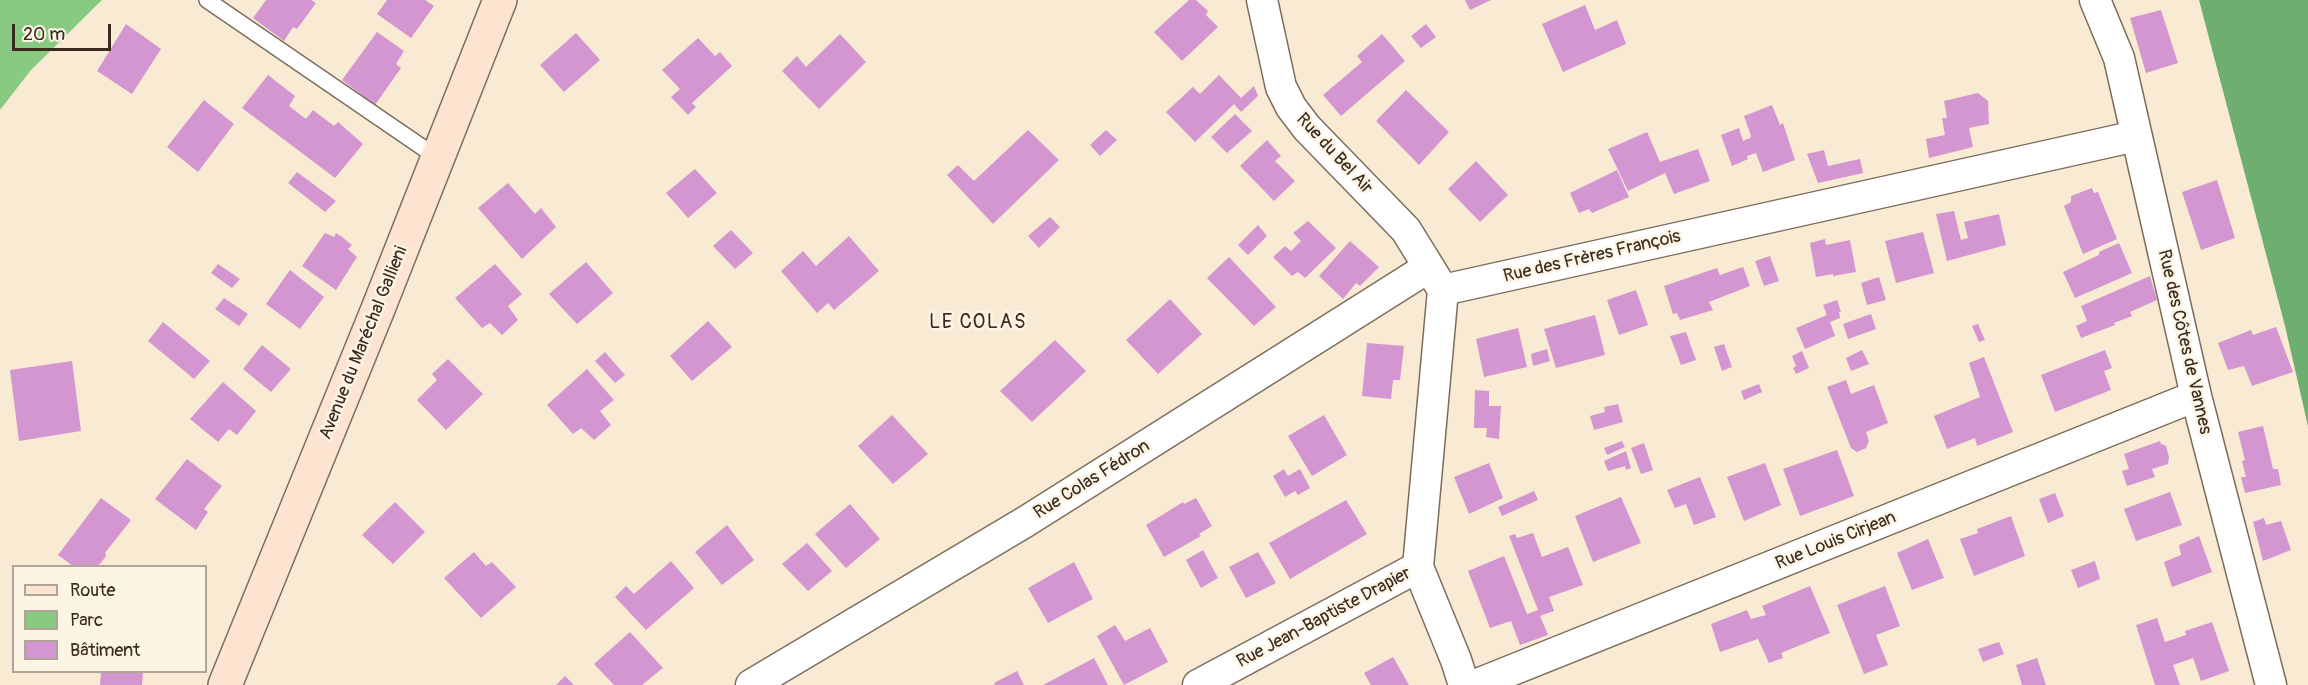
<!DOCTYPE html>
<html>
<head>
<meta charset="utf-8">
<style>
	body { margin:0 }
	#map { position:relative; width:2308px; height:685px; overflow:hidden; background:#f8ead3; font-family:Pangolin,sans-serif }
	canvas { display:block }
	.legend { position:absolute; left:12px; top:565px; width:195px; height:108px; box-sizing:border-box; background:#fcf5e5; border:2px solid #afa495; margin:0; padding:8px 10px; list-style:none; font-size:18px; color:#3b2a1e }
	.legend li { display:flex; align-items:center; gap:12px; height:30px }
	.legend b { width:30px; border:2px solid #afa495 }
	.scale { position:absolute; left:12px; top:24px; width:99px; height:27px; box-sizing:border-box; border:3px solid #3b2a1e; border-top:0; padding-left:8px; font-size:18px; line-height:21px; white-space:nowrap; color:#3b2a1e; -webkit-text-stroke:4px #fcf5e5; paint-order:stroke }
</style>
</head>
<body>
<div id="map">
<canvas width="2308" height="685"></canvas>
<ul class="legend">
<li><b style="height:8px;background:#fde4d1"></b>Route</li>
<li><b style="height:16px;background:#89ca82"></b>Parc</li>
<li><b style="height:16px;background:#d396d1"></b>Bâtiment</li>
</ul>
<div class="scale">20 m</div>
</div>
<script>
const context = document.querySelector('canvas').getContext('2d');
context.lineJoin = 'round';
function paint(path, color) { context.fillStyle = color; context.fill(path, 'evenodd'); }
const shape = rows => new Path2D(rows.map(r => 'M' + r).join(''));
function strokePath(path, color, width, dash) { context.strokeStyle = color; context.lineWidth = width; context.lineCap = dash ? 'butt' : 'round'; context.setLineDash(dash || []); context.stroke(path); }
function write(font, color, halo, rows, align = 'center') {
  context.font = font + ' Pangolin,sans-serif'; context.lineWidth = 5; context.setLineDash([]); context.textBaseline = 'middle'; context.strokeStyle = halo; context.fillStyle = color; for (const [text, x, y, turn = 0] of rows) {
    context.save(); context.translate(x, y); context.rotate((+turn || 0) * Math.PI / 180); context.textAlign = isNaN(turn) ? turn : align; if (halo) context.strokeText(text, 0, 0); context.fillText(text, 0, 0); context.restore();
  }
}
const green = shape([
	[0,0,102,0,31,70,0,110]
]);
const forest = shape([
	[2199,0,2308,0,2308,426,2285,326]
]);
const building = shape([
	[266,0,311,0,316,3,297,29,293,27,284,41,253,18],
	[387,0,425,0,434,6,411,38,377,14],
	[1189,0,1196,0,1208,11,1206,15,1218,27,1182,61,1154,32],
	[1465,0,1491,0,1470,10],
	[1585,5,1595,30,1617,20,1626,44,1563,72,1542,24],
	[2161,10,2178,63,2146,73,2130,18],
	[126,24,161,49,132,94,97,71],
	[1426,24,1436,37,1421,48,1411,36],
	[377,32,404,51,396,64,401,68,375,105,342,80],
	[576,33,600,60,564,92,540,65],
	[840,34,866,62,819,109,782,71,797,56,806,67],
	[1382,34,1405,61,1341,116,1323,95,1362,62,1357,56],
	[698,38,715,56,720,52,732,66,692,103,696,107,688,115,671,97,680,89,662,70],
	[268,75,295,96,289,106,306,119,313,110,334,126,338,122,363,144,335,178,242,108],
	[1219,75,1241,98,1254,86,1258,96,1241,112,1234,104,1195,142,1166,112,1193,87,1200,94],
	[1406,90,1449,132,1419,165,1376,121],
	[1978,93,1988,101,1989,124,1969,128,1973,147,1929,158,1926,139,1945,135,1942,118,1947,118,1944,101],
	[204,100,234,124,198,172,167,147],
	[1772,105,1780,125,1783,123,1795,160,1763,172,1756,153,1747,156,1748,159,1732,166,1721,135,1739,128,1743,141,1750,138,1751,136,1744,116],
	[1235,114,1252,131,1227,153,1211,137],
	[1028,130,1059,160,993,224,947,175,958,165,974,181],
	[1106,130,1117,140,1100,156,1090,145],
	[1647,132,1660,162,1698,149,1710,181,1674,194,1665,173,1628,191,1608,149],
	[1267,140,1281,156,1275,161,1295,181,1274,201,1240,166],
	[1824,150,1828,166,1860,159,1863,173,1818,183,1807,154],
	[1476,161,1508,195,1480,222,1448,189],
	[695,169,717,193,688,218,666,193],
	[1617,170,1629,197,1592,213,1589,209,1579,213,1570,193],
	[297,172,336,201,325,212,288,183],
	[2217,180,2235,238,2201,250,2182,192],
	[508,183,535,214,541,208,556,227,522,259,478,208],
	[2092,188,2094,193,2098,192,2117,239,2083,254,2064,206,2071,202,2071,196],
	[1954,211,1961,240,1968,238,1964,222,1999,214,2006,245,1947,261,1936,214],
	[1050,217,1060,227,1039,248,1028,236],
	[1308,221,1336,248,1305,278,1298,272,1292,276,1273,257,1285,246,1291,251,1301,241,1293,233],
	[1258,225,1267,236,1248,255,1238,245],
	[731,230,753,253,735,269,713,246],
	[1923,232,1934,273,1896,283,1885,241],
	[325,233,334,237,336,233,342,237,352,245,348,249,357,257,336,290,302,266],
	[849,236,879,271,834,310,828,303,817,313,781,271,803,251,816,266],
	[1825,239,1826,245,1850,240,1856,272,1833,276,1833,274,1816,277,1810,243],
	[1350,241,1379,267,1360,286,1356,283,1343,299,1319,276],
	[2119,243,2132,273,2075,298,2063,272,2099,255,2099,252],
	[1770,256,1779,281,1764,286,1755,261],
	[1229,257,1276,307,1254,326,1207,278],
	[586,262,613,293,577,324,549,294],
	[218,264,240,279,232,288,211,273],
	[495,264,522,294,508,306,518,320,502,335,490,323,482,328,455,298],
	[1743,267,1750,286,1709,302,1713,310,1680,320,1677,313,1673,314,1664,286,1717,268,1720,275],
	[290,270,324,297,300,329,266,304],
	[2150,276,2157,300,2130,312,2132,316,2114,323,2115,325,2081,338,2076,326,2087,321,2081,306],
	[1879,277,1886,300,1867,305,1861,283],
	[1636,290,1648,325,1619,335,1607,300],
	[224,298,248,314,239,326,215,309],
	[1170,299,1202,334,1158,374,1126,340],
	[1837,300,1841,312,1839,312,1840,318,1830,322,1835,336,1805,349,1796,328,1827,315,1823,305],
	[1871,314,1876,329,1848,339,1843,324],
	[1595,315,1605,355,1556,368,1544,329],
	[708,321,732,347,692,381,670,356],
	[163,322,210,361,194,379,148,341],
	[1978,324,1985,340,1979,342,1972,326],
	[2276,327,2293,372,2252,386,2244,366,2228,370,2218,343,2251,330,2253,335],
	[1518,328,1527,367,1484,377,1476,339],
	[1686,332,1696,360,1681,365,1670,336],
	[1055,340,1086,371,1032,422,1000,391],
	[1367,343,1404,346,1400,380,1393,380,1391,399,1362,396],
	[1724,344,1732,367,1722,371,1714,347],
	[262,345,291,369,271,392,243,369],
	[1547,349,1550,361,1533,366,1531,354],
	[1862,350,1869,364,1851,371,1846,358],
	[2105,350,2112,368,2104,371,2111,390,2055,412,2041,375],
	[1802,351,1809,368,1796,374,1793,368,1796,366,1792,356],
	[605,352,625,375,615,383,595,361],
	[1984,357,2013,432,1977,446,1975,438,1947,449,1934,416,1980,397,1969,363],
	[448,359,483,394,446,430,417,400,437,380,432,374],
	[72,361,81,431,19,441,10,370],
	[587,369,614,400,600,411,611,425,594,440,581,428,573,434,547,405],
	[1846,380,1851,394,1874,385,1888,423,1866,432,1869,441,1866,448,1857,452,1851,448,1827,387],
	[223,382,256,411,237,435,229,429,218,442,190,419],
	[1759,384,1762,392,1744,400,1741,391],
	[1475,390,1489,391,1489,406,1501,406,1499,439,1486,437,1487,428,1474,428],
	[1618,404,1623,422,1594,430,1590,416,1605,412,1604,407],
	[892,415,928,454,893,484,858,446],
	[1324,415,1347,455,1312,476,1288,436],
	[2263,426,2273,469,2278,469,2281,485,2245,493,2241,477,2246,477,2242,461,2245,460,2238,432],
	[1622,441,1625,447,1607,455,1604,448],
	[2160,441,2161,444,2166,446,2169,457,2168,464,2152,469,2155,477,2127,486,2122,471,2129,469,2124,454],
	[1644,443,1653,470,1641,474,1631,448],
	[1837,450,1854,496,1800,516,1783,469],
	[1626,451,1631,468,1626,470,1625,466,1608,471,1604,461],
	[187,459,222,486,204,509,208,512,196,530,155,499],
	[1489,463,1503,498,1469,514,1454,477],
	[1765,463,1781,505,1744,521,1727,477],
	[1284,469,1288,476,1300,469,1310,488,1298,495,1295,491,1285,497,1273,476],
	[1700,477,1716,517,1694,525,1686,504,1675,508,1667,490],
	[1534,491,1538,500,1502,516,1498,507],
	[2170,492,2182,525,2136,541,2124,509],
	[2055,493,2064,516,2048,523,2039,499],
	[1621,497,1641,543,1593,562,1575,516],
	[101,498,131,520,105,553,106,556,100,564,95,566,73,566,58,555],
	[1196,498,1212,526,1199,534,1201,536,1164,557,1146,525,1183,502,1184,504],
	[1346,500,1367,534,1290,579,1269,543],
	[395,502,425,532,393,564,362,535],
	[850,504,880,539,846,568,815,534],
	[2011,516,2025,556,1974,576,1960,539,1978,533,1977,529],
	[2264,518,2266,525,2281,521,2291,550,2263,561,2253,522],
	[727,525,754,560,722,585,695,552],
	[1533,533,1542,557,1568,547,1583,585,1549,597,1554,611,1540,616,1548,635,1520,645,1511,621,1490,628,1468,571,1504,556,1527,614,1538,610,1509,536,1515,534,1517,538],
	[2199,536,2212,572,2172,587,2164,562,2181,555,2179,545],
	[1928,539,1944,578,1912,590,1897,553],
	[807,543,832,571,808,591,782,564],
	[1203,550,1218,578,1201,588,1186,560],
	[474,552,486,566,492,562,516,587,481,618,444,578],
	[1258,552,1276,583,1246,598,1229,567],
	[671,561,694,588,646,630,615,597,626,586,634,594],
	[2095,561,2100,579,2078,588,2071,570],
	[1074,562,1093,599,1048,623,1028,588],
	[1810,586,1830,633,1781,653,1783,658,1769,663,1758,639,1720,652,1711,624,1747,610,1751,619,1766,615,1762,606],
	[1885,586,1900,626,1876,635,1888,665,1864,674,1837,605],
	[2157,618,2165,642,2186,635,2185,631,2212,622,2229,671,2201,681,2193,658,2173,665,2180,685,2155,685,2136,625],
	[1115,625,1125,641,1150,628,1168,662,1124,685,1097,636],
	[630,632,663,668,642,685,614,685,594,664],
	[1999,642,2004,654,1983,662,1978,649],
	[1393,657,1409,685,1371,685,1364,673],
	[1094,658,1108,685,1043,685],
	[2037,658,2046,685,2022,685,2016,665],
	[1017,671,1024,685,995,685,994,683],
	[101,672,143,673,142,685,100,685],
	[565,676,574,685,556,685]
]);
const lane = shape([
	[207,0,438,158]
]);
const street = shape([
	[1262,0,1281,87,1291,107,1307,128,1406,230,1440,285],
	[2095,0,2119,58,2196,396,2271,685],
	[751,685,1025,522,1429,267],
	[1198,685,1418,567],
	[1464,685,1456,660,1418,567,1443,290,2136,136],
	[1475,685,2196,396]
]);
const secondary = shape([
	[225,685,378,309,500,0]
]);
const streetNames = [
	["Rue du Bel Air",1334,154,47],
	["Rue des Frères François",1592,257,-13],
	["Rue des Côtes de Vannes",2184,342,77],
	["Avenue du Maréchal Gallieni",364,343,-68],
	["Rue Colas Fédron",1092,480,-32],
	["Rue Louis Cirjean",1836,541,-22],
	["Rue Jean-Baptiste Drapier",1324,618,-28]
];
const neighbourhoodNames = [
	["LE COLAS",978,323]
];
paint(green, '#89ca82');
paint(forest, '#6eae70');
paint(building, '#d396d1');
strokePath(lane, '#7d6d5d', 18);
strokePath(street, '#7d6d5d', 33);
strokePath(secondary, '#7d6d5d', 36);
strokePath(lane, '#fff', 15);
strokePath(street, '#fff', 30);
strokePath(secondary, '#fde4d1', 33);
write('18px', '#3b2a1e', '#fcf5e5', streetNames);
context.letterSpacing = '1.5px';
write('20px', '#3b2a1e', '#fcf5e5', neighbourhoodNames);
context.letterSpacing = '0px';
</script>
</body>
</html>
